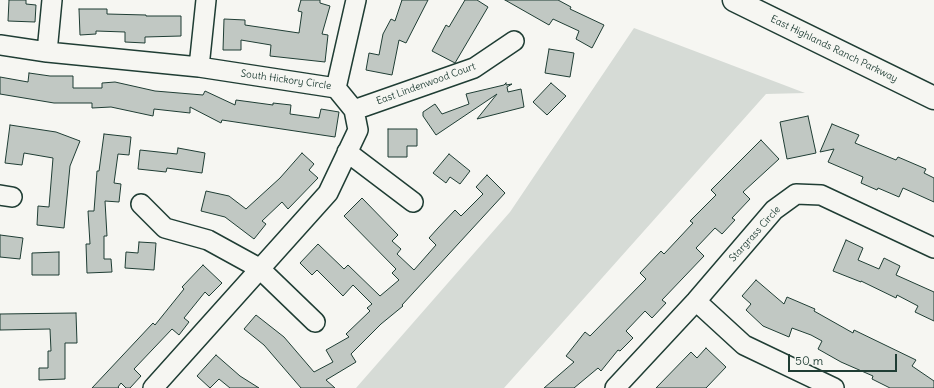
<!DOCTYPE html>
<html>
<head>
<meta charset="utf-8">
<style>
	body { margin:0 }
	#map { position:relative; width:934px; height:388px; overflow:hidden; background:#f6f6f2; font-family:Delius,sans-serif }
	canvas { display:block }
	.scale { position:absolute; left:788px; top:354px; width:109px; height:18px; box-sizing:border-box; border:2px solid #1f3d34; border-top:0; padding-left:5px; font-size:12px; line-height:14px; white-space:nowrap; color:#1f3d34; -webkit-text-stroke:3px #f6f6f2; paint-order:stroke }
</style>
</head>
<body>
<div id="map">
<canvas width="934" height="388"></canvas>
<div class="scale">50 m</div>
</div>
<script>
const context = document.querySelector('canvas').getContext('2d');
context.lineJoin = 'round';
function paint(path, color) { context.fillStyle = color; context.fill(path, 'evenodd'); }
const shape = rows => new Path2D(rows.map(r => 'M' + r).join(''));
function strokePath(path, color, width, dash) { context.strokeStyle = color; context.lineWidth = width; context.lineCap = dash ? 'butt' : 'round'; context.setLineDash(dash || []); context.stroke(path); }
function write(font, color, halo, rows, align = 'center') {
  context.font = font + ' Delius,sans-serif'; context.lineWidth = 3; context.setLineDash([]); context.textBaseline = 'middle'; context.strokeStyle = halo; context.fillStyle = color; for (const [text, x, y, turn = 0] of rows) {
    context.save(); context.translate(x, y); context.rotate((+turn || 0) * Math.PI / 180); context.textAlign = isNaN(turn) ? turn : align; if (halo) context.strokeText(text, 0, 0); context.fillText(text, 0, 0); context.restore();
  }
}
const green = shape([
	[634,28,805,93,766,94,504,388,356,388,510,212]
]);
const building = shape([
	[9,0,26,0,26,4,36,5,35,22,8,21,9,0],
	[301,0,320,0,320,3,330,6,322,34,328,35,325,62,270,56,271,45,241,40,241,50,223,50,224,19,245,20,245,25,299,33,302,12,298,11,301,0],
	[402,0,428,0,406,43,399,40,392,75,366,70,369,53,379,55,383,34,391,19,395,21,402,0],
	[465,0,477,0,488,7,455,63,432,51,446,25,449,27,465,0],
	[505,0,558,0,571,7,570,9,604,25,592,48,576,39,579,31,553,19,549,25,505,0],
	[79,9,107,9,107,14,146,15,146,16,181,16,181,36,145,37,145,43,125,42,125,32,96,31,96,34,80,35,79,9],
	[549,49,574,53,570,77,545,73,549,49],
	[29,73,50,76,73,76,73,88,102,88,102,83,115,82,155,91,203,95,205,91,235,105,236,100,273,105,273,103,291,105,290,114,319,118,321,109,339,112,335,137,222,120,221,123,190,107,190,113,154,109,153,116,111,107,92,108,92,103,54,103,0,94,0,77,28,82,29,73],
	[506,83,506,85,512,84,507,87,508,92,521,89,524,107,477,119,497,94,436,135,423,116,423,112,435,104,442,114,469,104,466,94,504,85,506,83],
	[551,83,566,96,547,115,533,102,551,83],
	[808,116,816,153,787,159,780,122,808,116],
	[832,124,859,135,855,143,896,160,898,157,926,169,924,173,934,178,934,202,903,188,899,197,878,188,877,190,861,183,863,177,828,162,834,149,820,152,832,124],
	[10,125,56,132,80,141,70,166,64,228,37,225,38,206,49,207,53,158,24,153,22,165,5,163,10,125],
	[388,129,417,129,417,146,407,146,407,157,388,157,388,129],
	[104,134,131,137,129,155,118,154,114,183,121,184,119,202,105,201,107,236,104,236,104,259,111,259,112,272,87,273,86,244,90,244,88,211,94,211,97,171,99,171,104,134],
	[761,140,779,159,743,192,750,199,732,218,735,220,722,234,715,228,696,248,704,256,662,300,666,303,652,318,645,311,626,331,633,338,620,351,618,350,601,371,598,368,574,388,544,388,574,362,566,356,585,332,590,336,646,279,640,273,661,251,664,254,693,223,690,221,716,195,711,190,761,140],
	[178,148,205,153,202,173,167,168,166,172,138,169,140,150,177,154,178,148],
	[302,153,314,164,309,170,318,178,288,209,282,202,262,221,266,224,254,239,225,217,201,211,206,191,229,196,246,209,280,178,302,153],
	[449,154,470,171,460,184,450,177,446,183,433,173,449,154],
	[487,175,505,193,402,305,403,306,381,324,351,354,356,362,326,380,335,388,301,388,264,345,244,329,256,315,284,337,314,372,333,362,326,350,349,337,346,334,370,311,367,308,372,304,353,285,343,296,317,270,312,275,300,263,318,244,344,269,348,265,380,296,399,280,392,273,396,269,344,216,362,198,398,235,392,241,401,249,397,254,414,270,436,245,429,238,438,228,455,210,461,216,483,194,476,187,487,175],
	[0,235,23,238,20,259,0,257,0,235],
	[846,240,863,248,858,260,879,269,884,258,900,266,896,275,934,292,934,321,915,312,918,306,897,295,896,298,861,281,861,282,833,271,846,240],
	[139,242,156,243,154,270,125,268,126,252,138,253,139,242],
	[59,252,59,275,32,275,32,253,59,252],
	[203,265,222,283,209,296,205,292,184,318,189,322,179,335,172,329,134,369,141,376,130,388,126,388,121,383,118,387,119,388,92,388,153,323,155,325,184,289,182,287,203,265],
	[756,280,784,304,787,297,815,309,814,311,853,333,854,330,916,360,912,366,934,381,934,388,890,388,872,379,873,376,841,362,818,349,822,341,811,335,792,328,789,337,763,326,746,310,751,304,742,296,756,280],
	[76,313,77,343,65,343,65,379,39,380,39,368,48,368,48,351,51,351,50,329,0,330,0,314,76,313],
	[706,348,726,367,706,388,656,388,691,352,697,358,706,348],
	[216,355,240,376,259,388,230,388,219,379,210,388,197,376,216,355]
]);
const minor = shape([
	[0,45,47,52,199,67,336,88,354,110,358,130,328,193,153,388],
	[47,52,52,0],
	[199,67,206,0],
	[336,88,356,0],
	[354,110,474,68,514,41],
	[347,152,413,202],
	[0,195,12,197],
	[141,204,165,228,208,240,259,268,315,322],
	[696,301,744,345,834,388],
	[615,388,696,301,774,210,796,194,821,195,934,248]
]);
const major = shape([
	[734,0,934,98]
]);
const streetNames = [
	["East Highlands Ranch Parkway",834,49,26],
	["South Hickory Circle",286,80,8],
	["East Lindenwood Court",426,84,-20],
	["Stargrass Circle",755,234,-48]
];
paint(green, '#d6dbd6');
paint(building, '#c1c8c3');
strokePath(building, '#1f3d34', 1);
strokePath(minor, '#1f3d34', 22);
strokePath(major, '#1f3d34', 25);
strokePath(minor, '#f6f6f2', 19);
strokePath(major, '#f6f6f2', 22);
write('10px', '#1f3d34', '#f6f6f2', streetNames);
</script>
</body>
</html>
